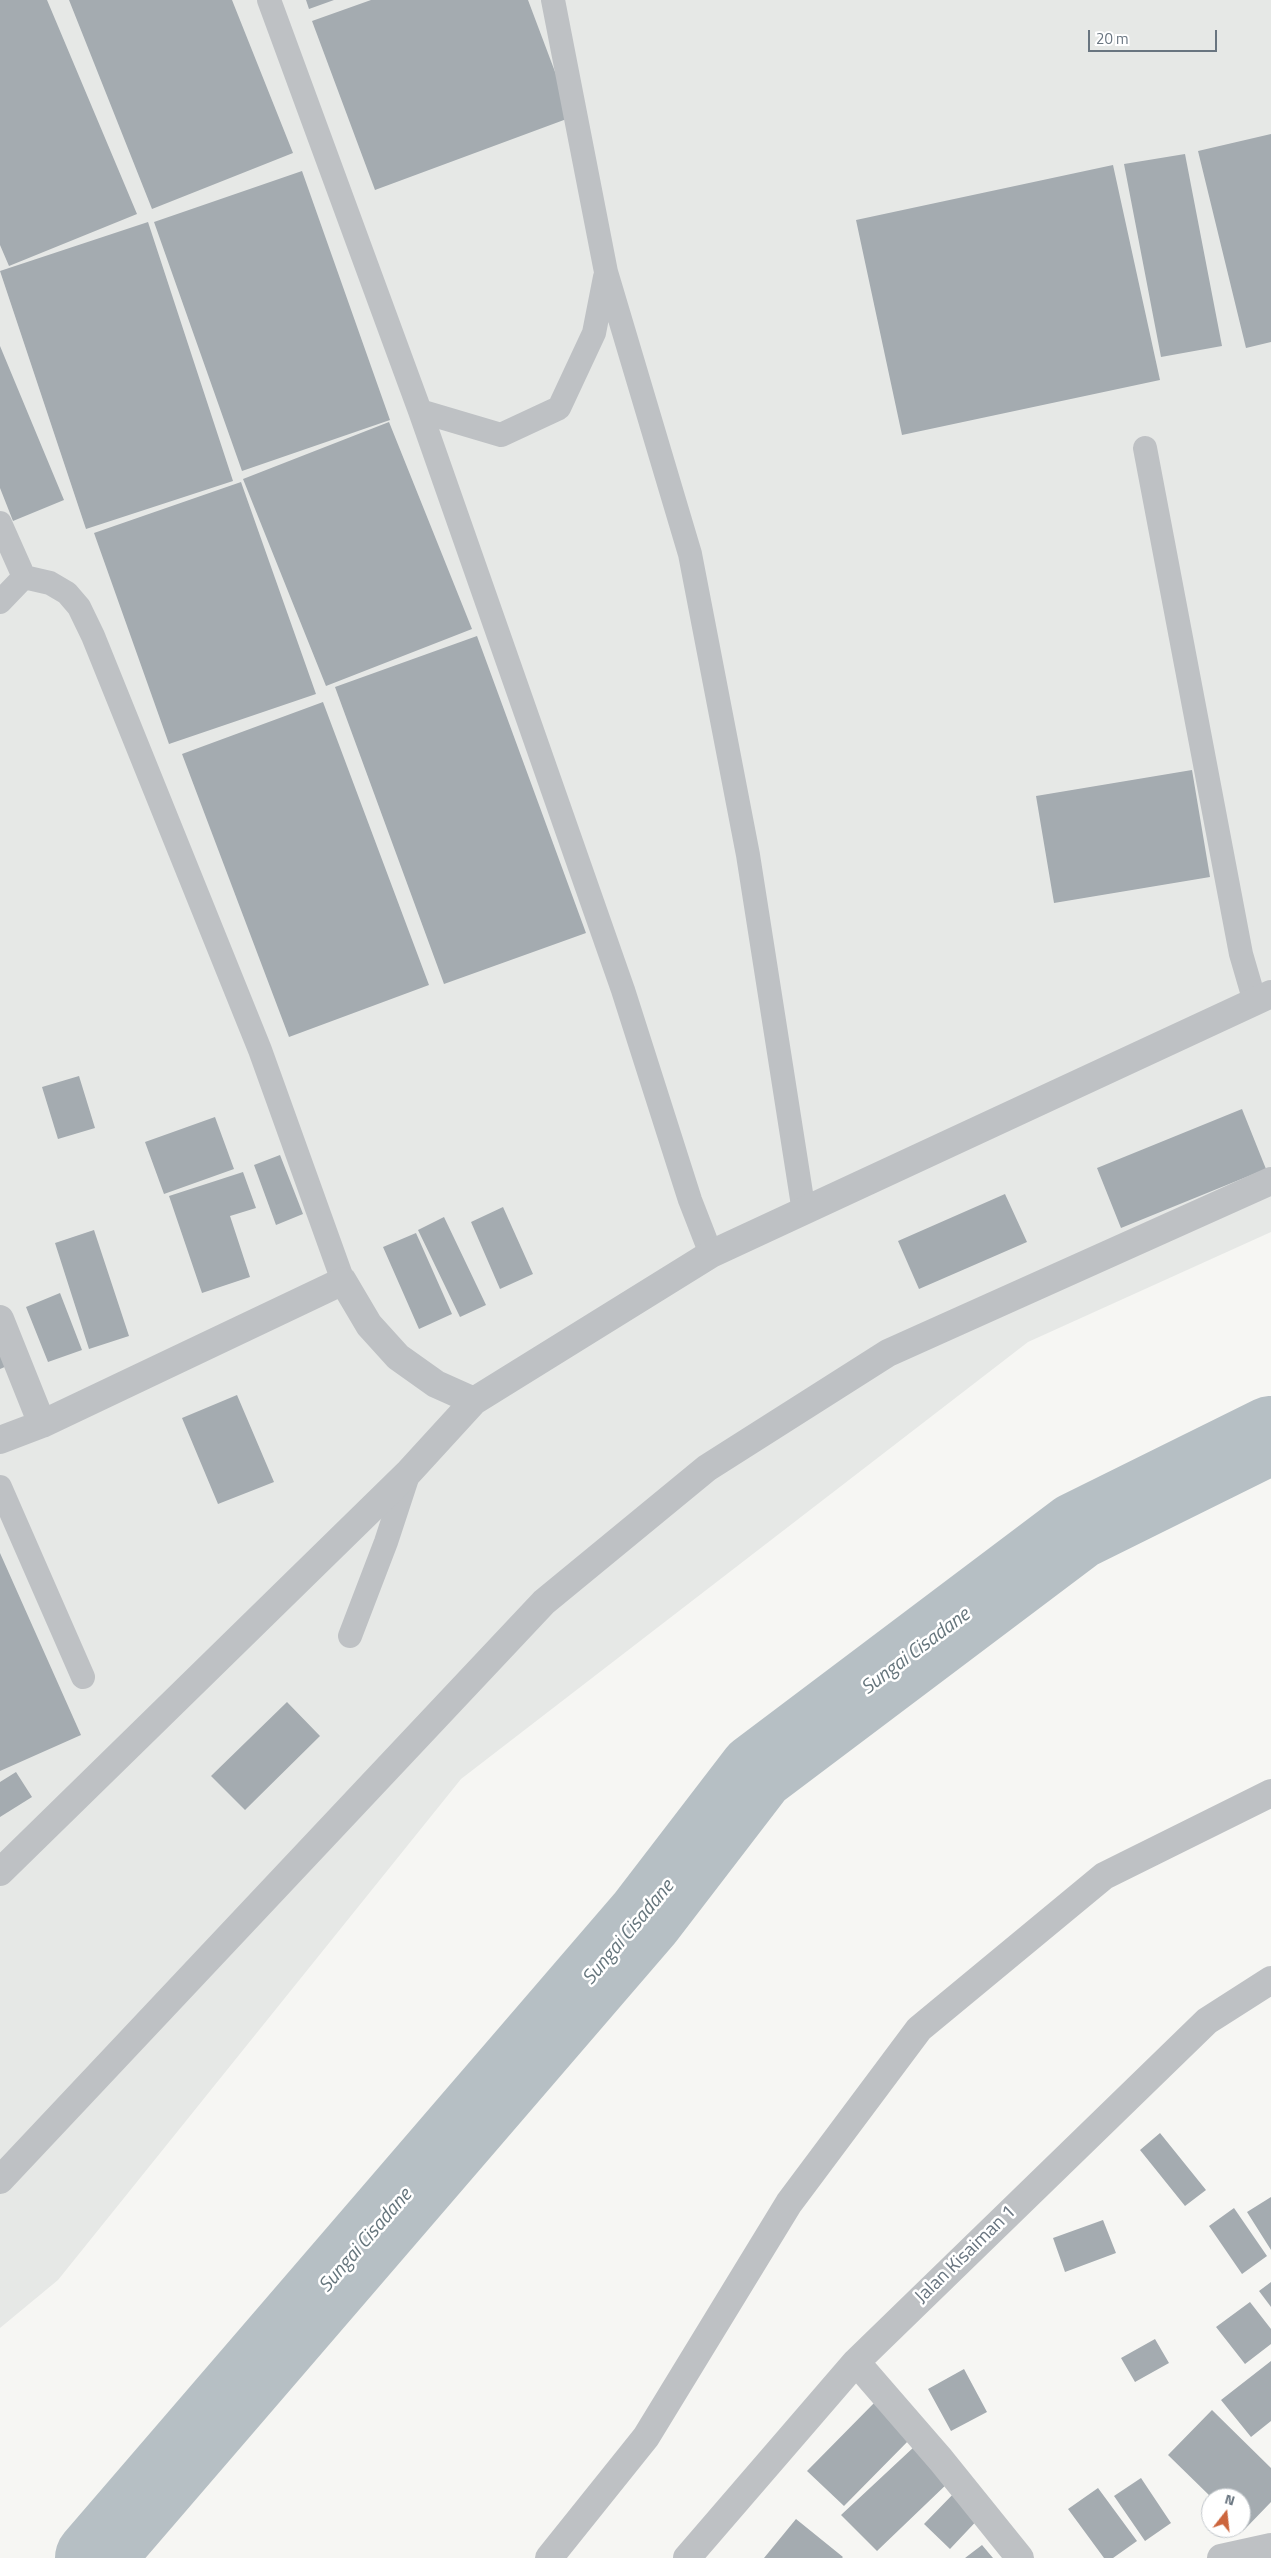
<!DOCTYPE html>
<html>
<head>
<meta charset="utf-8">
<style>
	body { margin:0 }
	#map { position:relative; width:1271px; height:2558px; overflow:hidden; background:#f6f6f3; font-family:"Titillium Web",sans-serif }
	canvas { display:block }
	.north { position:absolute; left:1201px; top:2488px; width:50px; height:50px; box-sizing:border-box; background:#fff; border:1px solid #c3c8cc; border-radius:50%; rotate:16deg; font-size:14px; font-weight:700; line-height:20px; text-align:center; color:#697580 }
	.north::after { content:''; display:block; margin:auto; width:18px; height:22px; background:#cc653d; clip-path:polygon(50% 0,100% 100%,50% 72%,0 100%) }
	.scale { position:absolute; left:1088px; top:30px; width:129px; height:22px; box-sizing:border-box; border:2px solid #697580; border-top:0; padding-left:6px; font-size:15px; line-height:18px; white-space:nowrap; color:#697580; -webkit-text-stroke:4px #fff; paint-order:stroke }
</style>
</head>
<body>
<div id="map">
<canvas width="1271" height="2558"></canvas>
<div class="north">N</div>
<div class="scale">20 m</div>
</div>
<script>
const context = document.querySelector('canvas').getContext('2d');
context.lineJoin = 'round';
function paint(path, color) { context.fillStyle = color; context.fill(path, 'evenodd'); }
const shape = rows => new Path2D(rows.map(r => 'M' + r).join(''));
function strokePath(path, color, width, dash) { context.strokeStyle = color; context.lineWidth = width; context.lineCap = dash ? 'butt' : 'round'; context.setLineDash(dash || []); context.stroke(path); }
function write(font, color, halo, rows, align = 'center') {
  context.font = font + ' "Titillium Web",sans-serif'; context.lineWidth = 5; context.setLineDash([]); context.textBaseline = 'middle'; context.strokeStyle = halo; context.fillStyle = color; for (const [text, x, y, turn = 0] of rows) {
    context.save(); context.translate(x, y); context.rotate((+turn || 0) * Math.PI / 180); context.textAlign = isNaN(turn) ? turn : align; if (halo) context.strokeText(text, 0, 0); context.fillText(text, 0, 0); context.restore();
  }
}
const built = shape([
	[0,0,1271,0,1271,1232,1028,1342,461,1779,58,2280,0,2328]
]);
const river = shape([
	[94,2558,645,1918,757,1772,1077,1531,1271,1435]
]);
const building = shape([
	[0,0,47,0,137,214,9,266,0,245],
	[69,0,232,0,293,153,152,209],
	[306,0,334,0,309,9],
	[371,0,528,0,572,117,375,190,312,21],
	[1271,134,1271,342,1246,348,1198,151],
	[1185,154,1222,346,1161,357,1124,164],
	[1113,165,1160,380,902,435,856,220],
	[302,171,390,420,242,471,154,222],
	[148,222,233,481,86,529,0,271],
	[0,346,64,500,13,521,0,488],
	[389,422,472,629,326,686,243,479],
	[241,482,316,694,169,744,94,533],
	[477,636,586,933,444,984,335,687],
	[323,702,429,985,289,1037,182,754],
	[1192,770,1210,877,1054,903,1036,796],
	[79,1076,95,1128,58,1139,42,1087],
	[1242,1109,1266,1169,1121,1228,1097,1168],
	[215,1117,234,1169,164,1194,145,1142],
	[280,1155,303,1214,276,1225,254,1165],
	[243,1172,256,1208,230,1216,250,1277,202,1293,169,1196],
	[1005,1194,1027,1242,919,1289,898,1241],
	[503,1207,533,1274,500,1289,471,1222],
	[444,1217,486,1305,460,1317,418,1230],
	[94,1230,129,1336,89,1349,55,1243],
	[416,1233,452,1314,419,1329,383,1247],
	[60,1293,82,1350,48,1362,26,1307],
	[0,1349,7,1366,0,1369],
	[237,1395,274,1482,218,1504,182,1418],
	[0,1553,81,1735,0,1771],
	[287,1702,320,1736,245,1810,211,1776],
	[16,1772,32,1797,0,1817,0,1782],
	[1160,2133,1206,2190,1185,2206,1140,2150],
	[1271,2197,1271,2250,1247,2212],
	[1234,2208,1267,2256,1242,2274,1209,2226],
	[1103,2220,1116,2253,1065,2272,1053,2238],
	[1271,2282,1271,2307,1259,2291],
	[1250,2302,1271,2329,1271,2344,1245,2364,1216,2327],
	[1155,2339,1169,2363,1135,2382,1121,2358],
	[1271,2361,1271,2421,1251,2437,1221,2400],
	[964,2369,987,2412,951,2431,928,2389],
	[878,2399,914,2435,844,2506,807,2471],
	[1212,2410,1271,2468,1271,2502,1244,2530,1241,2526,1241,2498,1212,2498,1168,2455],
	[915,2446,950,2481,877,2551,841,2515],
	[1141,2478,1171,2523,1145,2541,1114,2496],
	[1098,2488,1137,2541,1113,2558,1104,2558,1068,2509],
	[958,2489,984,2513,950,2549,924,2524],
	[796,2519,843,2557,842,2558,764,2558],
	[982,2545,993,2558,965,2558]
]);
const lane = shape([
	[269,0,420,411,623,990,690,1200,711,1254],
	[553,0,606,272,690,554,748,855,804,1212],
	[420,411,501,435,559,408,594,333,605,277],
	[1145,448,1241,954,1255,1002],
	[0,523,24,577],
	[0,602,24,577,50,583,67,593,79,607,93,636,260,1050,343,1281],
	[0,1487,83,1677],
	[350,1636,386,1542,409,1472]
]);
const street = shape([
	[0,1319,42,1424],
	[0,1440,42,1424,343,1281,369,1325,398,1357,436,1384,474,1401],
	[0,1872,409,1472,474,1401,711,1254,1271,994],
	[0,2180,544,1602,707,1468,888,1353,1271,1181],
	[856,2362,941,2460,1020,2558],
	[549,2558,646,2437,789,2203,919,2029,1104,1876,1271,1793],
	[687,2558,856,2362,1207,2021,1271,1980],
	[1221,2558,1271,2547]
]);
const streetNames = [
	["Jalan Kisaiman 1",966,2255,-44]
];
const waterNames = [
	["Sungai Cisadane",916,1652,-37],
	["Sungai Cisadane",629,1933,-50],
	["Sungai Cisadane",366,2241,-49]
];
paint(built, '#e6e8e6');
strokePath(river, '#b6bfc4', 78);
paint(building, '#a4abb0');
strokePath(lane, '#bec1c4', 24);
strokePath(street, '#bec1c4', 28);
write('19px', '#697580', '#fff', streetNames);
write('italic 20px', '#65757c', '#fff', waterNames);
</script>
</body>
</html>
